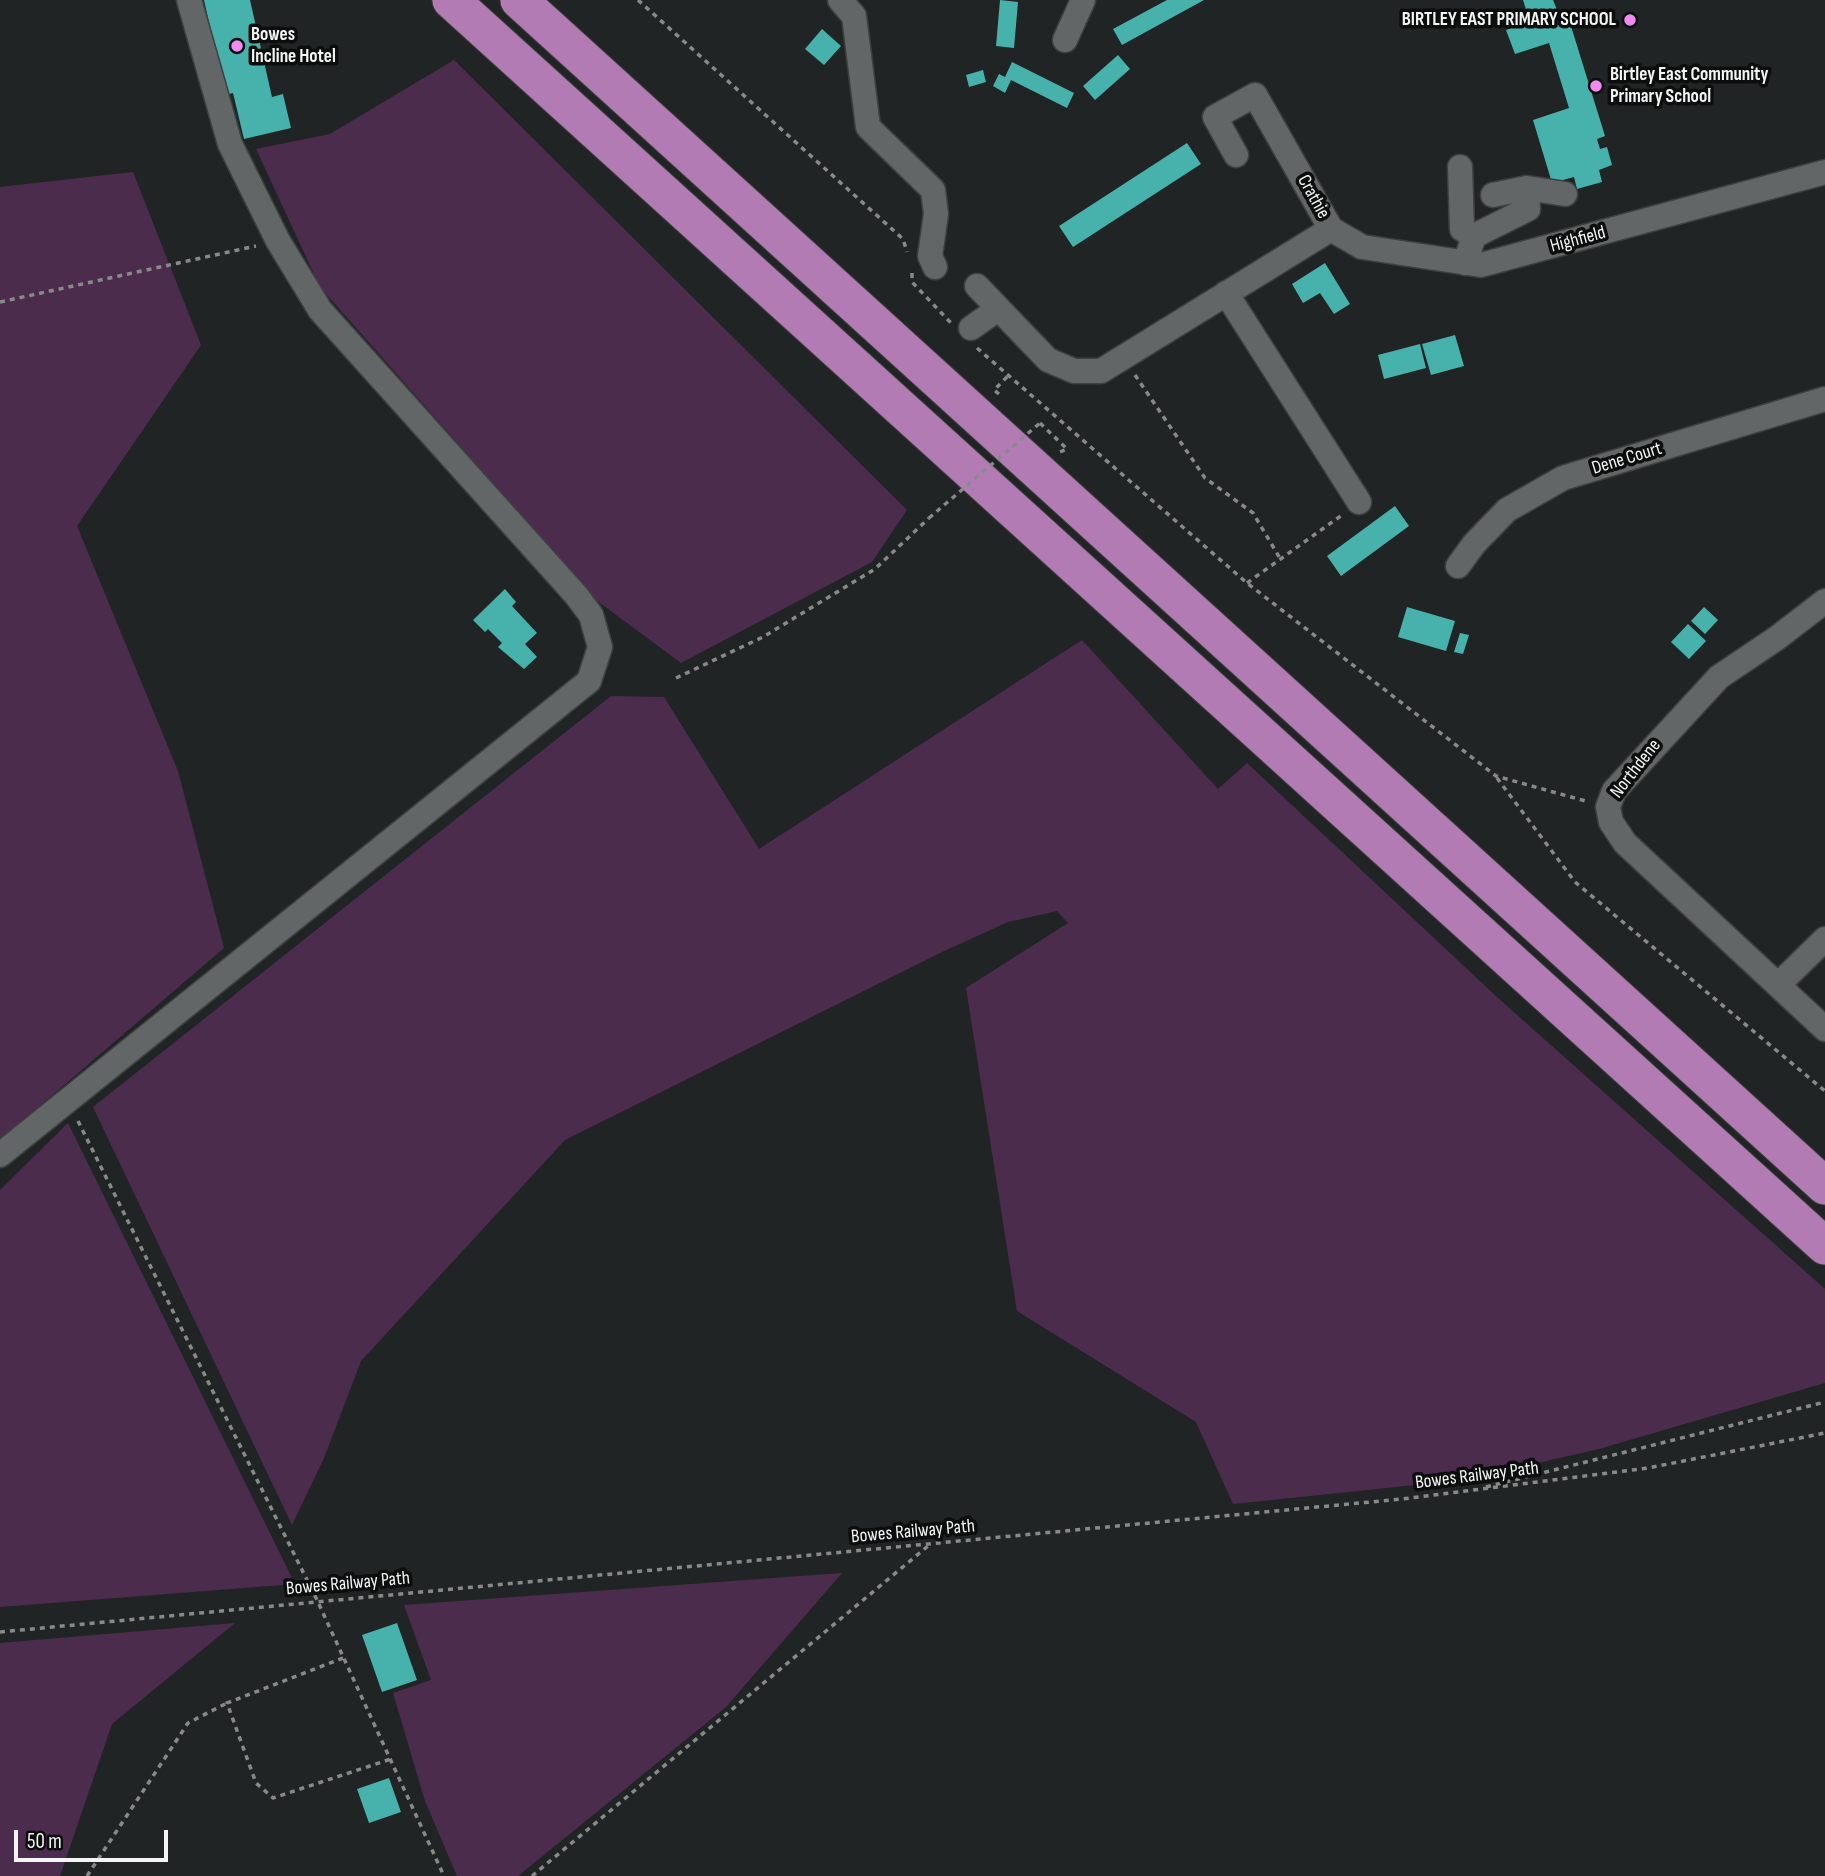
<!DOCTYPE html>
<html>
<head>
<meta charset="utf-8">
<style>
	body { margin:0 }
	#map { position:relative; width:1825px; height:1876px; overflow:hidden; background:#212424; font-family:"Sofia Sans Condensed",sans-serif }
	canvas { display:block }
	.scale { position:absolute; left:14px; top:1830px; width:154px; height:32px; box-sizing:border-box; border:4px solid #f3f5f5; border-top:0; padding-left:9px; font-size:21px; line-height:24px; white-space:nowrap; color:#f3f5f5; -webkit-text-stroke:5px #0c0d0d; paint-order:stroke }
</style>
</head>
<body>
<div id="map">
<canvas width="1825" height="1876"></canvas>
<div class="scale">50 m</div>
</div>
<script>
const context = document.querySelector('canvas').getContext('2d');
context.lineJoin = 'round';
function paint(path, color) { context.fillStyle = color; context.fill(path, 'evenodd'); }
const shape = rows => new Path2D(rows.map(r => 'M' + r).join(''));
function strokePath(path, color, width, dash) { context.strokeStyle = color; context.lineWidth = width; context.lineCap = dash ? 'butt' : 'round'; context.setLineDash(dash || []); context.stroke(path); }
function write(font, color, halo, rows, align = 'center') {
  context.font = font + ' "Sofia Sans Condensed",sans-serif'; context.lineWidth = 7; context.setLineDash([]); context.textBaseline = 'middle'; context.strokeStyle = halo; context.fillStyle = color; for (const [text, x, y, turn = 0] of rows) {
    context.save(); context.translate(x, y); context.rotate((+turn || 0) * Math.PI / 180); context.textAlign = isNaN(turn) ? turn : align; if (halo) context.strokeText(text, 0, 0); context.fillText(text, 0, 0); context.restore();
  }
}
const green = shape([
	[454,60,907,510,872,562,681,663,596,600,320,287,256,149,330,134],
	[133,172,201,345,77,526,178,771,224,948,0,1140,0,187],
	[1082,640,1218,789,1247,763,1498,998,1825,1289,1825,1383,1599,1449,1463,1480,1233,1504,1196,1422,1017,1311,966,988,1068,923,1057,911,1008,922,942,952,565,1140,361,1361,324,1458,292,1525,93,1107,611,696,664,697,759,849],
	[68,1123,295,1584,0,1607,0,1190],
	[842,1573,726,1707,518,1876,457,1876,425,1801,393,1693,431,1680,404,1605],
	[235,1623,112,1724,60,1876,0,1876,0,1643]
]);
const building = shape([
	[204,0,250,0,272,97,283,94,291,128,244,139,233,93,225,95],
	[1000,0,1018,2,1014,48,996,46],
	[1167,0,1204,0,1122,45,1113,29],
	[1523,0,1553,0,1558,12,1566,10,1605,136,1597,139,1600,149,1607,147,1612,165,1599,170,1602,182,1577,189,1574,177,1552,183,1533,120,1569,108,1549,43,1515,54,1506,30,1530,22],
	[822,29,841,46,824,65,805,49],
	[1118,55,1130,69,1095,100,1083,86],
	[1012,62,1074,93,1067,108,1011,80,1005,93,993,86,999,74,1005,77],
	[983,70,986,82,969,87,966,75],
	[1187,143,1201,164,1073,247,1059,226],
	[1325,263,1350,304,1334,314,1320,293,1303,303,1292,284],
	[1455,335,1464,366,1431,375,1422,344],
	[1420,344,1426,368,1384,379,1378,355],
	[1395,506,1409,526,1341,576,1327,556],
	[505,589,516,602,512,606,537,633,525,644,537,657,524,669,498,647,502,643,488,629,485,632,473,620],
	[1407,607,1455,621,1446,651,1398,637],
	[1704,607,1718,620,1705,634,1691,621],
	[1688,624,1706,641,1689,659,1671,642],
	[1460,633,1469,635,1463,654,1454,652],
	[397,1623,417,1680,382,1692,362,1635],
	[389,1778,401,1812,369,1823,357,1789]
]);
const path = shape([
	[638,0,903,239,907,252],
	[912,273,912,282,951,323],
	[0,302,256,246],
	[977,348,1247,583,1496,776,1589,802],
	[1135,375,1205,478,1253,513,1281,560],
	[999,394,994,390,1009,375],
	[1040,423,1067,449,1060,452],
	[1247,583,1342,515],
	[676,678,763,637,875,569,929,518],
	[1497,778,1575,882,1825,1091],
	[78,1121,317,1600,444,1876],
	[1486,1487,1825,1402],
	[0,1632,1402,1499,1648,1468,1825,1433],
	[343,1658,227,1703,256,1783,273,1798,391,1759],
	[87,1876,188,1723,227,1703],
	[532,1876,928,1546]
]);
const minor = shape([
	[840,0,854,16,868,127,933,190,936,214,930,256,935,267],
	[1065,40,1083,0],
	[1236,155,1215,117,1255,95,1331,229],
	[1460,167,1462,229,1474,236],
	[1493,195,1527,188,1565,194],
	[1331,229,1362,247,1481,265,1825,172],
	[1465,263,1474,236,1528,209,1527,188],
	[977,286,1048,360,1074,371,1101,371,1331,229],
	[1226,293,1359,502],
	[971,328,998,309],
	[1458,566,1474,544,1507,510,1563,478,1825,399],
	[1825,601,1777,638,1719,677,1614,791,1608,807,1611,822,1625,843,1825,1029],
	[1778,985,1825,939],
	[0,1155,589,681,600,647,591,615,576,595,320,310,278,241,230,144,189,0]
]);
const highway = shape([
	[451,0,1825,1246],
	[519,0,1825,1186]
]);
const pathBridge = shape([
	[929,518,1040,423]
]);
const markers = [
	[1630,20,7,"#f28af3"],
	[237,46,7,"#f28af3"],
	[1596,86,7,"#f28af3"]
];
const poiNames = [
	["BIRTLEY EAST PRIMARY SCHOOL",1616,20,"right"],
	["Bowes",251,35],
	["Incline Hotel",251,57],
	["Birtley East Community",1610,75],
	["Primary School",1610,97]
];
const streetNames = [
	["Crathie",1313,197,61],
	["Highfield",1578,240,-15],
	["Dene Court",1627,459,-17],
	["Northdene",1636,769,-52],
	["Bowes Railway Path",1477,1476,-7],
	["Bowes Railway Path",913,1532,-5],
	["Bowes Railway Path",348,1584,-5]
];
paint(green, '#4c2c4c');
paint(building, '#46b2ab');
strokePath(minor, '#3e4040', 27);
strokePath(highway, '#3e4040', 39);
strokePath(path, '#888a8a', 3.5, [5, 5]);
strokePath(minor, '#626666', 24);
strokePath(highway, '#b37bb3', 37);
strokePath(pathBridge, '#888a8a', 3.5, [5, 5]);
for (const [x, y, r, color] of markers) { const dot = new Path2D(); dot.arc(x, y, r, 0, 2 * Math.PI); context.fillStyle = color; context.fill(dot); strokePath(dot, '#0c0d0d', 2.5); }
write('bold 19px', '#f3f5f5', '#0c0d0d', poiNames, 'left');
write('19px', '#f3f5f5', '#0c0d0d', streetNames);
</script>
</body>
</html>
